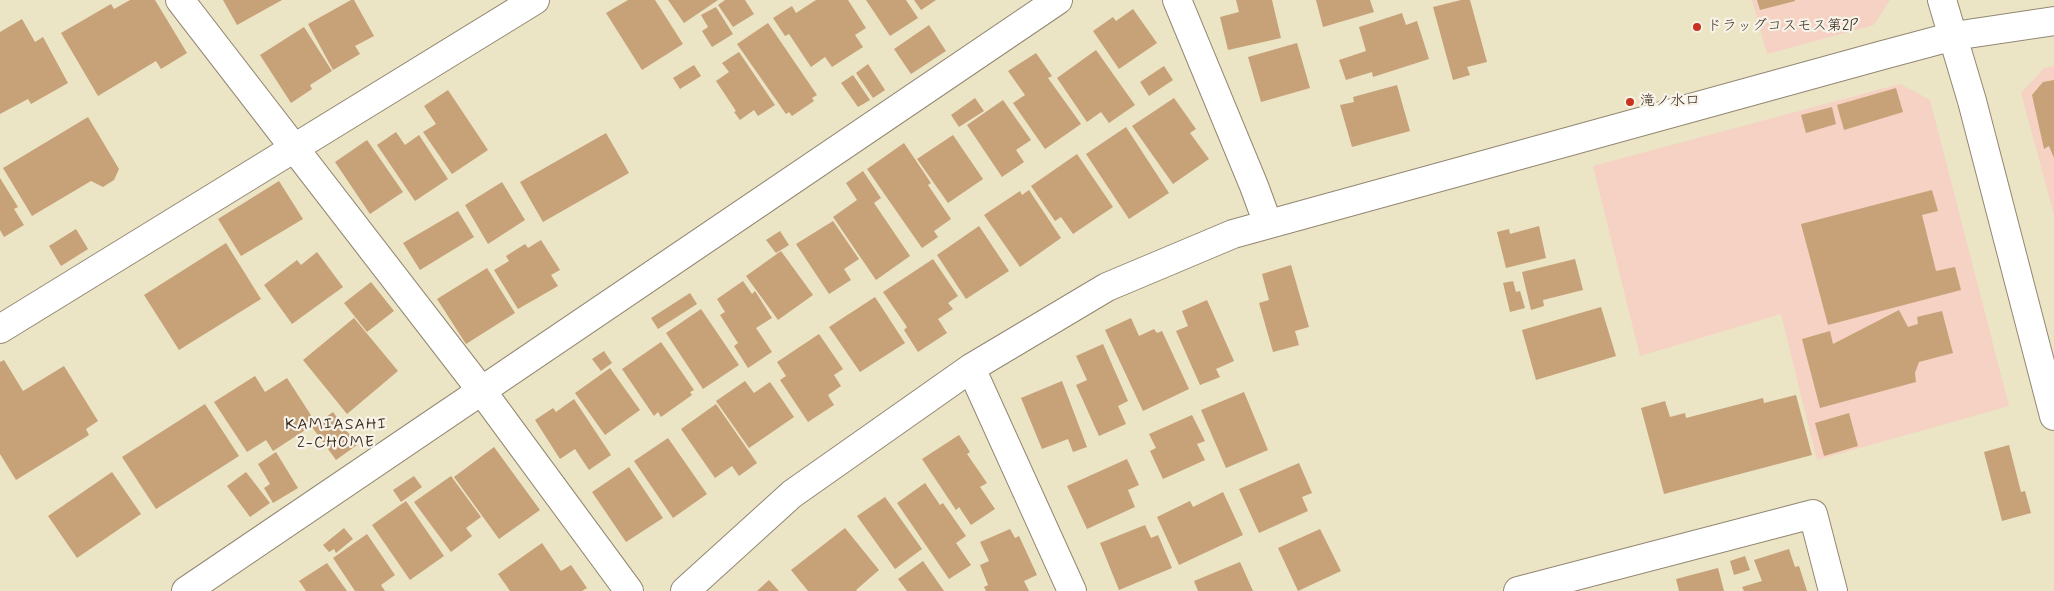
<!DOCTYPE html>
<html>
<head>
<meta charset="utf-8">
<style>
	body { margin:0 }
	canvas { display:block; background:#ebe4c5 }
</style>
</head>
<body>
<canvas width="2054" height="591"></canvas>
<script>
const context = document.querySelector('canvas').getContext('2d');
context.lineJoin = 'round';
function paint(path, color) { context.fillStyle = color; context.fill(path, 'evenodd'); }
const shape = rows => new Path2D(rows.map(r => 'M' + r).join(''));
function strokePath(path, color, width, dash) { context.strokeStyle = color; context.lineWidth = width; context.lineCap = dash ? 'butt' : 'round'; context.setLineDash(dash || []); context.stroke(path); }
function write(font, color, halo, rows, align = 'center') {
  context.font = font + ' Mynerve,"Klee One",sans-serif'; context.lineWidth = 4.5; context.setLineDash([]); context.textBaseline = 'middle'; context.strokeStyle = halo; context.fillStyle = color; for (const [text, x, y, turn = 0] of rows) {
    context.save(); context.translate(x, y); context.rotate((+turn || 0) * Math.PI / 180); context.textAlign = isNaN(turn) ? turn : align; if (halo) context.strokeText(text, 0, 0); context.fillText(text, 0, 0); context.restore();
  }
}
const built = shape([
	[1752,0,1890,0,1874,25,1767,54],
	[2054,66,2054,215,2021,93,2044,68],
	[1900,84,1930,100,2009,406,1817,460,1781,314,1640,356,1593,166]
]);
const building = shape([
	[130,0,155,0,187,53,161,69,156,61,98,96,61,33,111,4,114,9],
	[223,0,282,0,237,25],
	[351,0,354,0,374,36,355,46,360,54,333,70,308,24],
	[628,0,655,0,683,44,642,70,606,13],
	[668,0,718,0,684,23],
	[725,0,745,0,754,14,733,27,718,5],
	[816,0,848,0,866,28,855,35,863,47,832,67,825,57,811,67,789,34,785,36,773,18,792,6,796,13],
	[866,0,906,0,918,18,890,36],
	[914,0,936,0,921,10],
	[1236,0,1272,0,1281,38,1228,50,1220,17,1239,12],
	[1316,0,1370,0,1374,12,1323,27],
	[1461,0,1470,0,1487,62,1467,67,1470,75,1453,80,1433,7],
	[1757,0,1795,0,1795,1,1760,10],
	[716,7,733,34,712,47,702,31,708,27,701,15],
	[1133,9,1157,43,1119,69,1093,31,1113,17,1116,21],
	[1402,13,1406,25,1417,21,1429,59,1373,77,1372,72,1346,80,1339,60,1366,51,1359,27],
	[22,19,35,42,43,37,68,83,31,104,28,99,0,114,0,32],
	[768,23,817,95,812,98,814,101,792,116,789,112,786,114,737,44],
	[929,25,946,51,911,74,894,49],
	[304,27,332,71,310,85,312,89,291,103,260,55],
	[1297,43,1310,88,1261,102,1248,57],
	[1096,50,1135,105,1109,123,1101,112,1087,122,1057,78],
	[739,52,775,105,758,116,754,110,740,120,734,112,736,111,716,81,729,72,722,63],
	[1036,53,1052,76,1048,78,1081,124,1045,149,1013,103,1025,95,1008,71],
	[868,64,885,90,873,98,856,73],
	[694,65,701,76,680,89,673,78],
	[1164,66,1173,80,1149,96,1140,82],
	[853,75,870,100,858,107,841,83],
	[2054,80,2054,158,2049,146,2044,149,2032,95,2043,82],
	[1397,85,1410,131,1352,147,1340,105,1354,102,1353,97],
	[1896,88,1903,112,1844,130,1837,105],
	[448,90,488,150,452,174,423,132,436,124,424,106],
	[975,98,984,111,959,127,951,115],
	[1174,98,1196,129,1190,133,1209,159,1173,184,1132,126],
	[1003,100,1031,140,1016,150,1024,162,1002,177,967,125],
	[1832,107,1836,124,1806,133,1801,115],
	[88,117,119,169,114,180,103,187,91,181,32,216,3,168],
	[1126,127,1169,193,1129,219,1086,154],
	[396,132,405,145,419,135,448,179,415,201,377,145],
	[606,133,629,173,543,222,520,182],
	[953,135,983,179,948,203,917,159],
	[367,140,403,192,370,214,335,162],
	[904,143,931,183,928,185,951,219,934,231,938,237,922,248,867,169],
	[1077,154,1113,207,1073,234,1061,217,1055,221,1031,186],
	[863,171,881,198,874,203,910,256,876,280,833,217,857,200,846,183],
	[0,178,18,207,14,209,24,225,4,237,0,230],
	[279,181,303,219,241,256,218,219],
	[502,182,525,220,488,244,465,205],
	[1029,190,1061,238,1020,267,984,215,1020,191,1022,195],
	[1932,190,1938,211,1922,215,1936,271,1955,267,1961,290,1828,325,1801,224],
	[458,211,474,237,420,270,403,243],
	[833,221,859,259,844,269,851,280,829,294,796,244],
	[979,226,1009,271,966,299,937,255],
	[1539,226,1546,258,1506,268,1497,232,1509,229,1510,234],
	[76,229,88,249,61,266,49,246],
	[780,231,789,245,776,253,766,240],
	[541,240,560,270,551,275,558,286,518,309,494,270,509,261,506,256,525,244,528,248],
	[226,243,261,299,179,350,144,295],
	[781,251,813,295,778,320,746,276],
	[317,252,343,287,292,324,264,285,297,260,301,265],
	[933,259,958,296,948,303,953,309,938,319,947,333,918,352,904,330,907,327,883,292],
	[1575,259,1583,290,1543,300,1544,306,1531,310,1522,272],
	[1291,265,1309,327,1295,331,1299,345,1273,352,1259,303,1269,300,1262,274],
	[487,268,515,313,466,344,437,299],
	[743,281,752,294,755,291,772,318,756,328,772,352,748,368,734,346,738,343,720,315,725,312,717,299],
	[1513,281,1516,292,1520,291,1525,308,1510,312,1503,283],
	[371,282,394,311,367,332,344,303],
	[690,293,697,304,658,329,651,318],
	[875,297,905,343,860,372,829,327],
	[1207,300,1234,361,1216,369,1220,377,1200,385,1176,331,1188,326,1182,311],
	[1601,307,1616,356,1536,380,1522,330],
	[701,309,739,365,703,389,666,333],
	[1899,310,1908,327,1918,324,1917,317,1942,311,1953,353,1919,362,1915,373,1916,382,1820,408,1802,339,1830,331,1833,344],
	[354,318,398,371,347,414,303,360],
	[1131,318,1139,336,1154,329,1157,333,1162,331,1189,389,1143,411,1105,330],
	[819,334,843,369,834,375,841,386,828,395,834,405,808,422,780,380,786,376,777,362],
	[661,342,694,390,690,392,692,395,661,417,658,412,654,416,622,369],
	[1103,344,1128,401,1118,406,1126,424,1099,436,1076,385,1087,380,1076,356],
	[604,351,612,363,601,371,592,359],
	[4,360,23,391,64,366,98,421,86,429,89,435,16,480,0,454,0,362],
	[610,368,640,410,605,435,575,393],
	[255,376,265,392,287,378,316,423,273,451,266,440,247,452,214,402],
	[745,381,754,393,770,382,794,417,749,448,716,401],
	[1062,381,1087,447,1073,452,1068,439,1042,449,1021,398],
	[1244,392,1268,450,1226,468,1201,410],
	[1796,395,1812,455,1664,494,1641,408,1665,401,1670,417,1685,413,1686,418,1763,398,1764,403],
	[574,399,611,455,589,470,575,449,560,459,535,420,553,408,556,412],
	[205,404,239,456,156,509,122,457],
	[716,404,757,463,739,476,732,466,715,478,681,429],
	[333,412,357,445,336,460,312,427],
	[1849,413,1858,446,1824,456,1815,423],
	[1192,415,1205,441,1197,444,1205,460,1163,479,1150,451,1156,448,1149,434],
	[959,435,970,452,967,454,987,483,980,487,995,509,971,525,959,507,956,510,922,459],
	[668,438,707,494,673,518,634,461],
	[2009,445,2021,492,2025,491,2031,513,2002,521,1984,452],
	[494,447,540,510,499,539,454,477],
	[276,452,298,488,273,503,264,488,270,484,258,464],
	[1127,459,1139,485,1128,490,1135,507,1087,529,1067,486],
	[1299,463,1312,493,1302,497,1308,511,1259,533,1239,489],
	[629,467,663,518,626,542,592,492],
	[112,472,141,514,77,558,48,516],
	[246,472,270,503,250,517,227,486],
	[414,476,422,487,401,502,393,490],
	[451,476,481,517,466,528,472,536,451,552,414,502],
	[925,483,940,505,943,503,966,536,956,543,971,565,949,579,897,503],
	[1223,492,1243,535,1179,565,1157,517,1190,501,1193,507],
	[885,497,922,549,895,569,857,516],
	[406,501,444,556,410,580,372,525],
	[1145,525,1151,538,1158,535,1172,568,1119,590,1100,543],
	[344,528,353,539,336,553,334,549,329,552,323,545],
	[845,528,879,570,856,590,857,591,808,591,791,570],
	[1010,529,1015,538,1019,536,1037,575,1024,581,1029,591,986,591,984,587,988,585,980,565,989,561,980,542],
	[1320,529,1341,571,1298,591,1278,548],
	[367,534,395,575,381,585,385,591,355,591,333,558],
	[542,543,561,571,571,565,587,588,582,591,510,591,498,574],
	[1789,549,1795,567,1799,566,1807,591,1744,591,1742,587,1762,581,1754,560],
	[1745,556,1750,570,1734,575,1730,561],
	[923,561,944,591,907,591,898,579],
	[1240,562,1253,591,1198,591,1194,581],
	[327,563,347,591,306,591,299,581],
	[1718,568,1724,591,1679,591,1676,579],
	[769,580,779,591,757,591]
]);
const minor = shape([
	[180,0,481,390,629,591],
	[1177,0,1254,186,1268,224],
	[1942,0,1972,101,2054,416],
	[0,329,535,0],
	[971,368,1072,591],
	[186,591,1058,0],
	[685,591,792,494,971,368,1107,287,1233,234,1883,55,1954,36,2054,21],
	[1518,591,1813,514,1833,591]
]);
const markers = [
	[1697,27,5,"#c8321e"],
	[1630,102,5,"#c8321e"]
];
const poiNames = [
	["ドラッグコスモス第2P",1707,27],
	["滝ノ水口",1640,102]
];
const neighbourhoodNames = [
	["KAMIASAHI",336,426],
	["2-CHOME",336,444]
];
paint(built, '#f5d2c3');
paint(building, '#c7a177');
strokePath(minor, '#938772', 30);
strokePath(minor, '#fff', 28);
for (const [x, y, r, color] of markers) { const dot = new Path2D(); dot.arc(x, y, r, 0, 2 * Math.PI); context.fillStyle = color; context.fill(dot); strokePath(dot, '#f7f3e8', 2); }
write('15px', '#3b2a1e', '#f7f3e8', poiNames, 'left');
context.letterSpacing = '1px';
write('16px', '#3b2a1e', '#f7f3e8', neighbourhoodNames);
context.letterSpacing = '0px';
</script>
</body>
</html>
